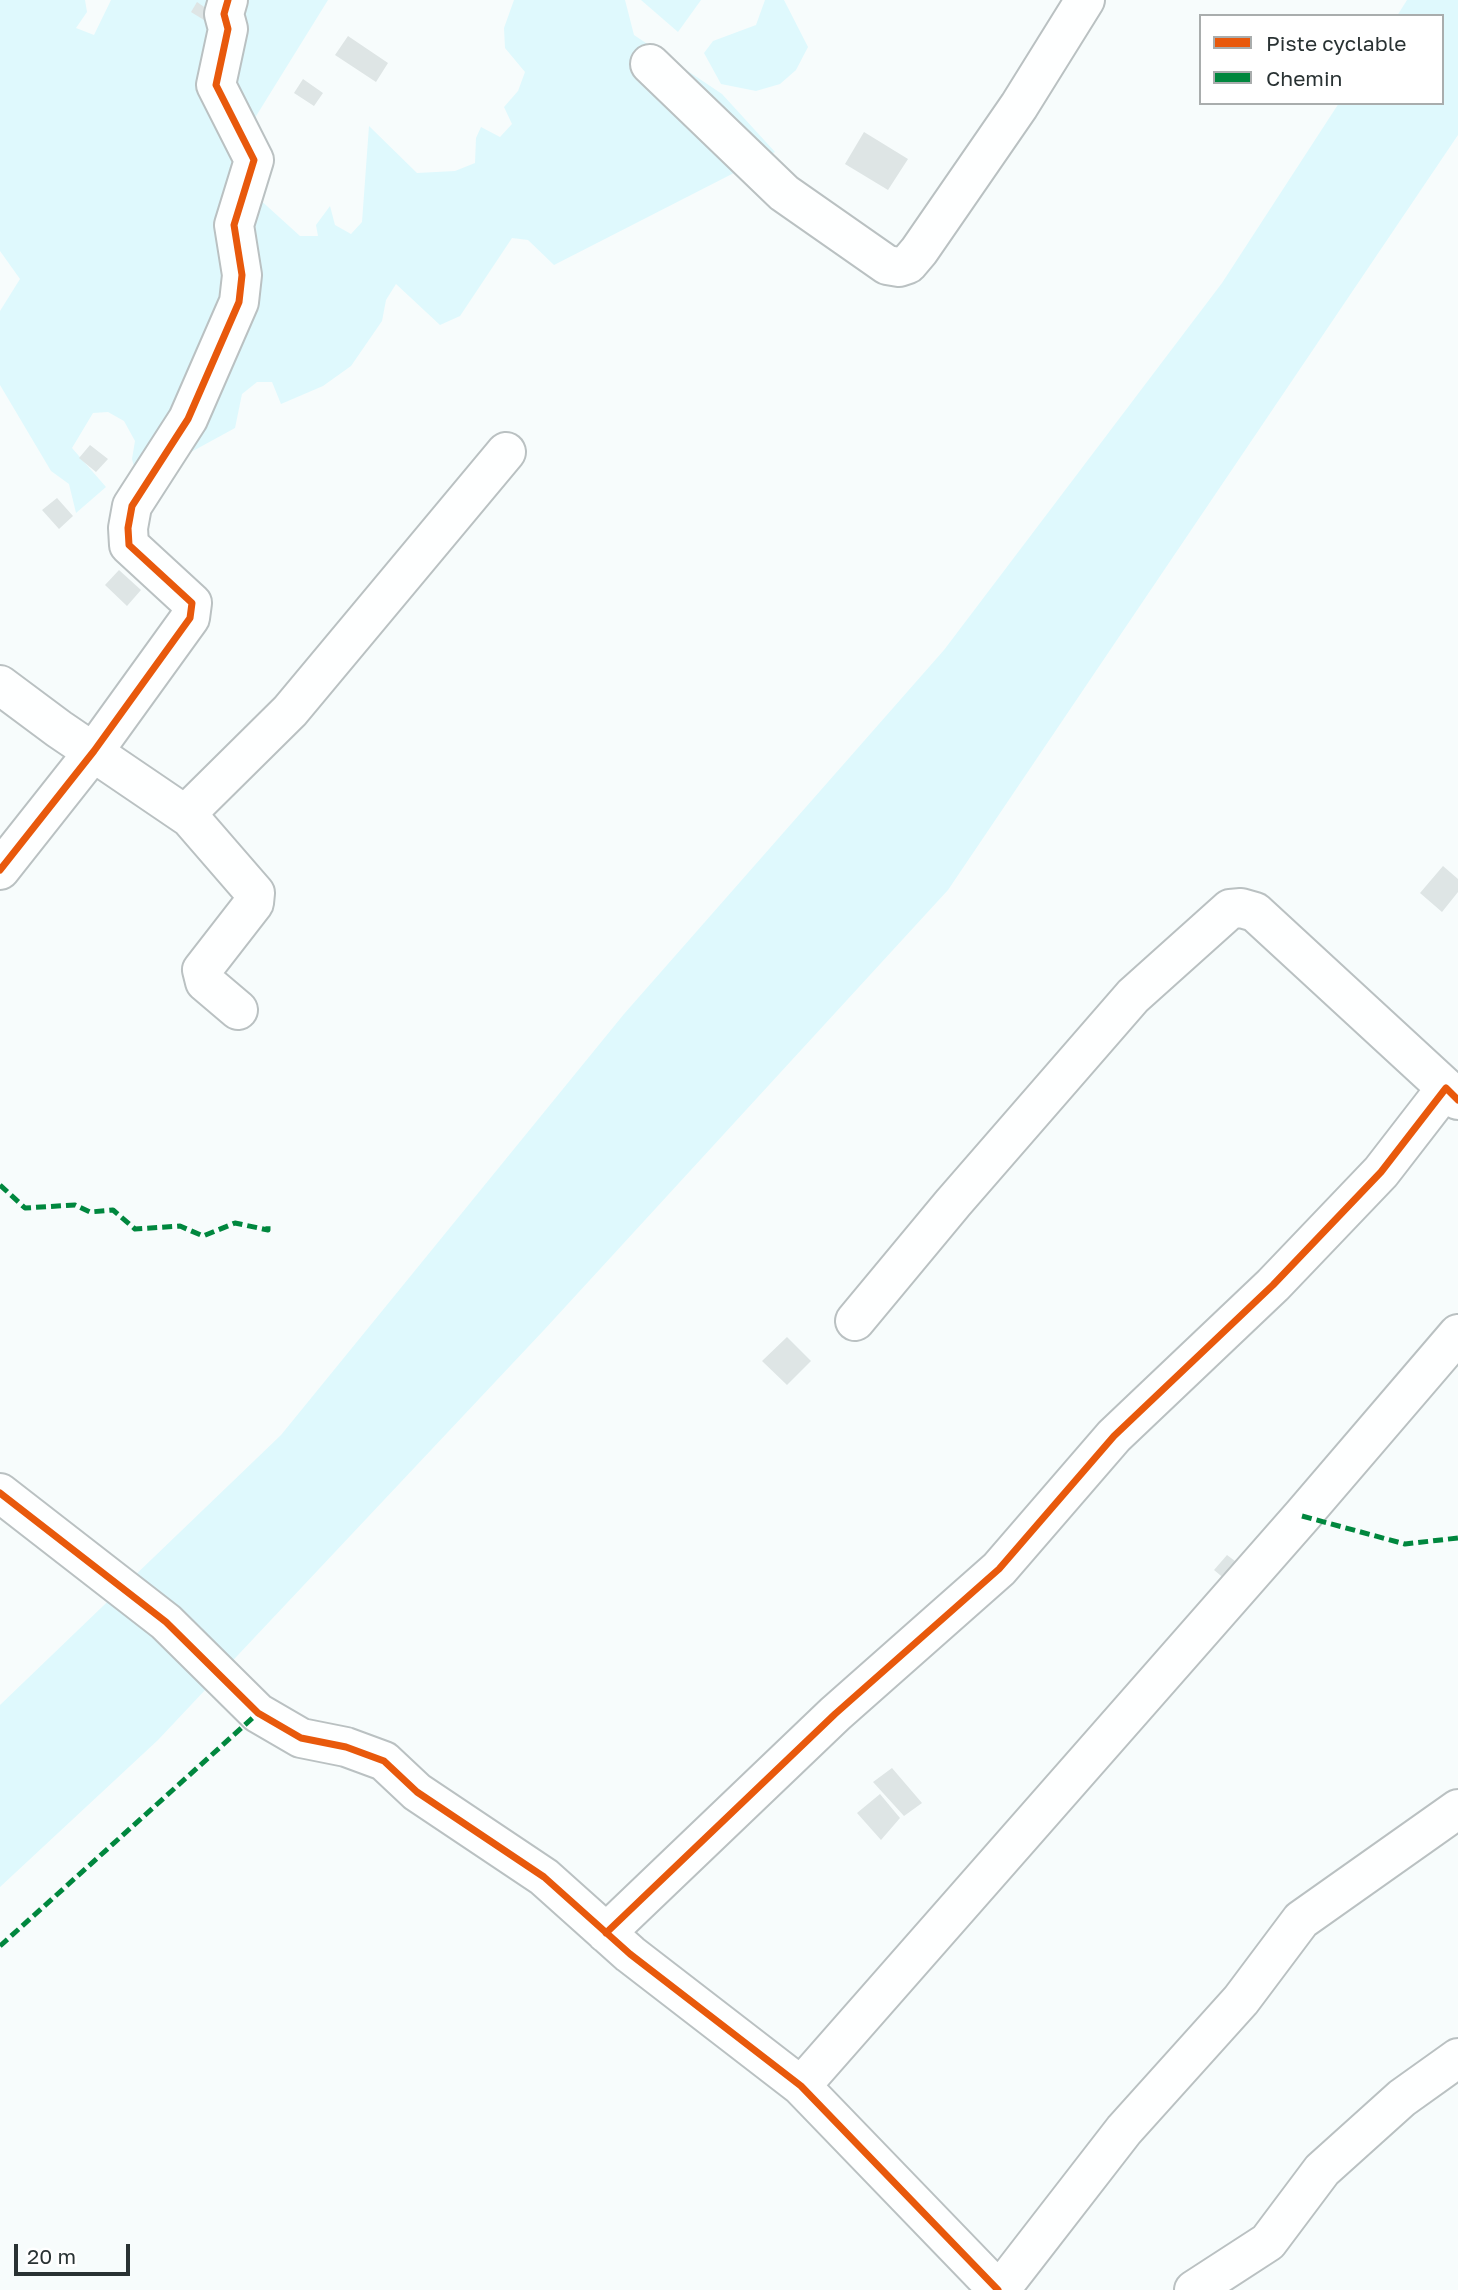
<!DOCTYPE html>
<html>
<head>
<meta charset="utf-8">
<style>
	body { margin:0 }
	#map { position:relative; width:1458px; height:2290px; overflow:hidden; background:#f7fcfc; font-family:"Golos Text",sans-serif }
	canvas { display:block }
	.legend { position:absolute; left:1199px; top:14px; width:245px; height:91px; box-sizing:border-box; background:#fff; border:2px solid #a9adad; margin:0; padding:9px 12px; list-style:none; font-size:21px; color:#293233 }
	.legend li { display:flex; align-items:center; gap:14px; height:35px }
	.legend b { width:35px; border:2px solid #a9adad }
	.scale { position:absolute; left:14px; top:2244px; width:116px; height:32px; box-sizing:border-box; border:4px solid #293233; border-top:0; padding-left:9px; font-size:21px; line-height:24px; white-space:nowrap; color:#293233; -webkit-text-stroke:5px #fff; paint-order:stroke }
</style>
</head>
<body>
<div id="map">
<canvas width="1458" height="2290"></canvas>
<ul class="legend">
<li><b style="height:9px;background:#e8590c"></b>Piste cyclable</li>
<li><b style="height:9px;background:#00873e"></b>Chemin</li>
</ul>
<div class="scale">20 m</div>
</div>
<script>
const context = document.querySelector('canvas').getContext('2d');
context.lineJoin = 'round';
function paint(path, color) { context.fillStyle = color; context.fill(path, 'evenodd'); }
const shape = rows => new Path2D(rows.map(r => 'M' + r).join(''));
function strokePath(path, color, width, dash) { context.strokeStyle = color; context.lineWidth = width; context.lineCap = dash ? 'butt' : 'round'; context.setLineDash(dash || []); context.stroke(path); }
const green = shape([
	[0,0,85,0,87,12,76,28,94,35,111,0,328,0,253,121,246,187,300,236,318,236,316,225,330,206,335,225,351,234,362,222,369,126,417,173,455,171,475,163,476,138,481,127,500,137,512,124,504,107,518,91,525,72,505,48,504,28,514,0,625,0,634,35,722,94,775,152,554,265,528,240,512,238,460,316,440,325,396,284,386,300,382,321,351,366,323,386,281,404,272,382,257,382,242,394,235,428,138,481,132,459,135,441,124,421,108,412,93,413,72,448,106,487,76,513,69,484,51,471,0,385,0,311,20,279,0,251],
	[641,0,701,0,678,32],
	[765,0,784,0,808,47,796,70,780,84,756,91,721,84,704,53,713,41,756,25],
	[1407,0,1458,0,1458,135,948,890,544,1330,158,1740,0,1887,0,1705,281,1435,624,1014,944,650,1222,283,1339,103,1442,103,1442,16,1397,16]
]);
const building = shape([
	[197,2,210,11,204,20,191,12],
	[348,36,388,63,376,82,335,55],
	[303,79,323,93,314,106,294,93],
	[864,132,908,159,888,190,845,164],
	[90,445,108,459,96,472,79,458],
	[57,498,73,516,59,529,42,510],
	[119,570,141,590,127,606,105,585],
	[1443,866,1458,879,1458,892,1442,912,1420,893],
	[787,1337,811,1361,787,1385,762,1361],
	[1227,1555,1239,1564,1226,1580,1214,1570],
	[892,1768,922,1803,904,1816,873,1782],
	[880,1794,900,1818,881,1840,857,1813]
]);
const minor = shape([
	[650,64,784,193,887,265,899,267,908,264,919,251,1019,106,1085,0],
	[0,685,59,729,190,818,255,893,254,903,202,970,205,982,238,1010],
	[190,818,197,803,290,711,506,452],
	[0,870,94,751,190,618,192,603,129,545,128,528,132,506,188,419,239,302,242,275,234,225,254,160,216,85,228,29,224,14,228,0],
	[855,1321,953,1203,1133,996,1230,909,1241,908,1255,912,1446,1088],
	[0,1493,166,1622,258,1713,301,1738,346,1747,384,1761,417,1792,544,1877,630,1954,801,2086,998,2290],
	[606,1933,835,1714,999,1569,1114,1436,1273,1285,1381,1172,1446,1088,1458,1100],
	[801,2086,1302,1516,1458,1334],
	[1000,2290,1124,2130,1241,2000,1301,1920,1458,1809],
	[1194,2290,1268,2242,1322,2170,1402,2098,1458,2058]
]);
const quiet = shape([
	[0,1185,25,1208,75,1205,90,1212,113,1210,135,1229,180,1226,203,1236,235,1223,268,1230,268,1226],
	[1302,1516,1405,1544,1458,1538],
	[0,1946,258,1713]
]);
const cycleway = shape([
	[0,870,94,751,190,618,192,603,129,545,128,528,132,506,188,419,239,302,242,275,234,225,254,160,216,85,228,29,224,14,228,0],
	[0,1493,166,1622,258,1713,301,1738,346,1747,384,1761,417,1792,544,1877,630,1954,801,2086,998,2290],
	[606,1933,835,1714,999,1569,1114,1436,1273,1285,1381,1172,1446,1088,1458,1100]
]);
paint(green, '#dff9fd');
paint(building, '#dee5e5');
strokePath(minor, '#bac1c2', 42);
strokePath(minor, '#feffff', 38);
strokePath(quiet, '#00873e', 5, [10, 5]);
strokePath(cycleway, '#e8590c', 7);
</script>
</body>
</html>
